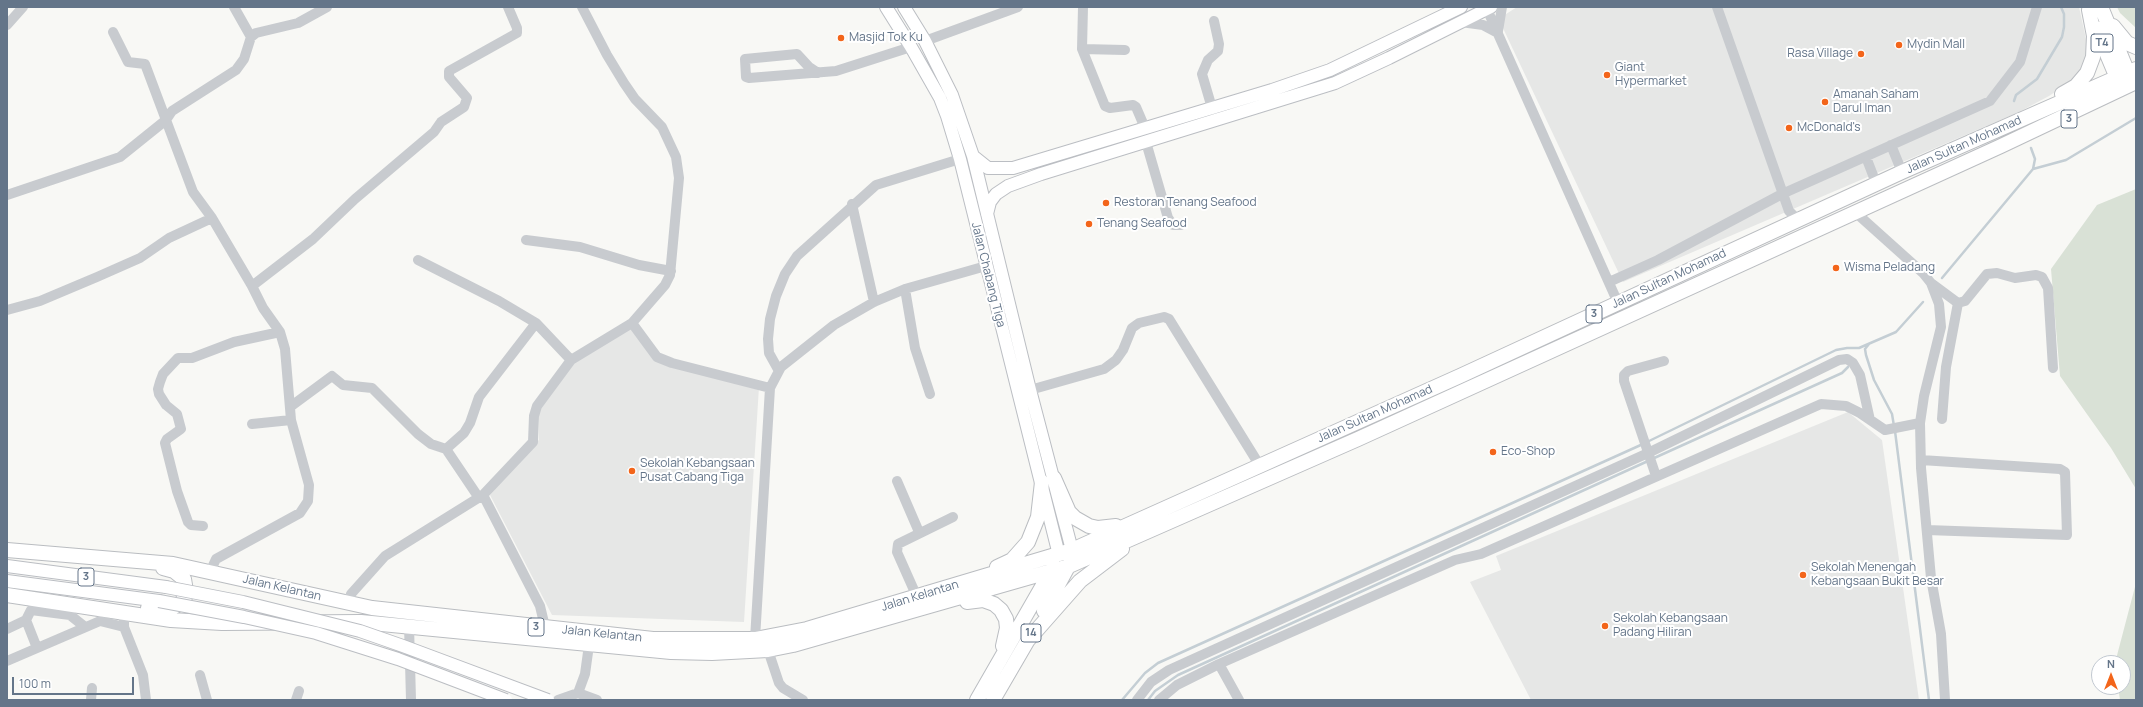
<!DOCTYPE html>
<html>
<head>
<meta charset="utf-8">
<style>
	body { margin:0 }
	#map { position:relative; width:2143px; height:707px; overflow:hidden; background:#f8f8f5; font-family:Manrope,sans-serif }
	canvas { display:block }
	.frame { position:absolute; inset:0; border:8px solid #647589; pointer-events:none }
	.north { position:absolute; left:2091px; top:655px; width:40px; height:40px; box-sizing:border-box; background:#fff; border:1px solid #c1c8d0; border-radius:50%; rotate:0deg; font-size:11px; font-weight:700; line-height:16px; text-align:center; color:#647589 }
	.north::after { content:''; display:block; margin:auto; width:14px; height:18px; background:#f3651a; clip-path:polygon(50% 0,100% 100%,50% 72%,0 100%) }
	.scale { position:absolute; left:12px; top:677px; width:122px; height:18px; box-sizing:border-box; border:2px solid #647589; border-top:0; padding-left:5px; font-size:12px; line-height:14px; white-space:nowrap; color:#647589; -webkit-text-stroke:3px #fff; paint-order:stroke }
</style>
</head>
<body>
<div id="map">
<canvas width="2143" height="707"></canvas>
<div class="frame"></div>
<div class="north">N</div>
<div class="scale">100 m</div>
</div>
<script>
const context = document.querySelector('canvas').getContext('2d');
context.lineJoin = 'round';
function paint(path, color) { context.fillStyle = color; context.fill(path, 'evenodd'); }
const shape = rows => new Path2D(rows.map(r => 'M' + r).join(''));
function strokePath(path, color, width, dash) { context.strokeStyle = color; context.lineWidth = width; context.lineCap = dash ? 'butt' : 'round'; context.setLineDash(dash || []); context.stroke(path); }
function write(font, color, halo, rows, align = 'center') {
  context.font = font + ' Manrope,sans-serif'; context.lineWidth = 4; context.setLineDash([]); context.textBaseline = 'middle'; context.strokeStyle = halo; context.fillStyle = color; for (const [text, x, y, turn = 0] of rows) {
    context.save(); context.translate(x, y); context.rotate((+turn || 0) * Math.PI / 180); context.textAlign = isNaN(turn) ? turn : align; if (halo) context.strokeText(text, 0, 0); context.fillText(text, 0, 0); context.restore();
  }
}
const built = shape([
	[1517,7,2079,7,2086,39,2086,56,2081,70,2073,80,2049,96,2019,112,1623,282,1502,26,1503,16],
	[632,327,659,360,759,387,744,622,552,615,490,495,530,447,539,440,539,409,572,361],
	[1848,412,1882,440,1919,700,1531,700,1470,582,1501,570,1496,556]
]);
const green = shape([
	[2117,7,2136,7,2136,28,2120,13],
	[2136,189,2136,489,2111,448,2060,376,2051,269,2097,205],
	[2136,583,2136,700,2120,700,2118,687,2123,687,2123,663,2115,663]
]);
const stream = shape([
	[2014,101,2016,95,2037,79,2062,37,2064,27,2064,14,2061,7],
	[2033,169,2066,160,2136,118],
	[1942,278,2033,169,2035,159,2031,148],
	[1869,344,1865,349,1866,355,1874,380,1892,414,1894,426],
	[1895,431,1929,700],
	[1647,442,1836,350,1847,348,1859,348,1896,332,1923,302],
	[1652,459,1842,373,1848,367],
	[1122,700,1145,673,1158,663,1643,444],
	[1148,700,1155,691,1178,675,1648,461]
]);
const minor = shape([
	[234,7,251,37],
	[1083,7,1082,49,1105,106,1110,108,1133,105,1136,107,1145,128],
	[1486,7,1618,303],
	[1717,7,1789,211,1794,216,1801,218],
	[1461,22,1483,25,1498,33],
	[7,25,23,7],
	[1498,31,1502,7],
	[113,32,128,62,145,64,193,192,212,218,252,286,263,308,280,332,285,349,291,420,309,485,308,501,300,513,216,559,210,572],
	[925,41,1018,7],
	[1082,49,1125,50],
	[818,73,809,67,797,54,745,59,746,77,749,78,836,71,911,47],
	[1212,108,1202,74,1208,60,1218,51,1219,44,1214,21],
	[1146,142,1168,218,1173,225,1181,225],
	[1891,145,1902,172],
	[1866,157,1876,183],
	[7,195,120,157,166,120,172,111,236,70,244,59,251,37,256,33,298,23,327,7],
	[852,204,874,302],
	[1855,212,1923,273,1931,283,1939,304,1941,327,1924,396,1920,423,1921,468,1931,578,1941,634,1945,700],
	[526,240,580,247,639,265,671,271],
	[418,260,499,301,536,323,571,360],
	[1609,282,1658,260,1782,194,1990,101,2020,62,2037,7],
	[1931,283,1958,303,1965,301,1987,274,1997,273,2015,278,2036,275,2042,277,2048,288,2053,368],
	[252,286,313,239,355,199,434,132,441,122,464,107,467,98,449,77,449,71,517,33,517,28,508,7],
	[905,289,915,348,930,394],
	[7,310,40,301,97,277,140,258,169,238,212,218],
	[632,323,657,357,672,363,770,388],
	[779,371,769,353,768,339,770,319,776,296,785,274,797,256,876,185,960,159],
	[1030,390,1104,369,1116,360,1123,350,1132,328,1139,323,1164,317,1169,319,1260,466],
	[290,407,332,376,343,385,372,388,418,434,431,444,446,449,479,498],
	[1942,419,1946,367,1958,303],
	[252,424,291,420],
	[446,449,464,433,470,423,479,397,536,323],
	[1921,460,2060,469,2065,472,2067,535,1927,530],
	[1656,476,1624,381,1624,375,1628,371,1664,361],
	[897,481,919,532],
	[483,495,540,606,545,627],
	[203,526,191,525,188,522,177,491,165,443,167,439,181,429,177,414,166,405,159,394,158,389,160,382,163,374,178,358,192,358,234,342,280,332],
	[917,597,897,552,898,544,953,517],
	[348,604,351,594,385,556,483,495,533,442,534,416,537,406,571,360,632,323,665,285,670,275,679,178,676,157,662,127,635,99,624,83,607,55,582,7],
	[124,620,124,627,143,675,146,700],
	[409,625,411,700],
	[7,629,26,620],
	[755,639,770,388,781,367,834,325,874,302,905,289,986,266],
	[37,648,26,620,31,610,70,615,85,627],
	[768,650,779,683,783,688,803,700],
	[7,661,100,621,124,627],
	[1219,664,1239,700],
	[200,675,207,700],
	[578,693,597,700],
	[91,700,92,688],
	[296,700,299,691],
	[558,700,578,693,585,674,589,645],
	[1137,700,1151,682,1169,670,1648,453,1839,360,1847,359,1853,363,1860,375,1870,420],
	[1159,700,1177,685,1219,664,1455,560,1481,554,1821,404,1846,406,1860,413,1885,430,1920,423]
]);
const major = shape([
	[886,7,911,47,940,98,947,116,960,159,1059,555],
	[904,7,925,41,952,95,973,156,1030,390,1072,550],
	[973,156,988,168,1013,168,1272,90,1330,70,1461,7],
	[987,214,990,202,996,194,1008,186,1041,174,1335,83,1389,58,1491,7],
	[7,566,166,587],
	[7,581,159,601]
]);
const highway = shape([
	[2101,7,2128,73,2128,81],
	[2113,26,2127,43,2136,47],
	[2096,28,2117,78,2124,84],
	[2062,94,2076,86,2087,73,2093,57,2094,36,2089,10],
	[1054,478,1069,512,1075,518,1089,526,1098,528,1116,526],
	[7,550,173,564,372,608,653,639,755,639,807,629,1072,550,1460,376,1902,172,2136,69],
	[997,567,1012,560,1028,542,1038,517,1042,482],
	[7,595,171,620,222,623,361,622,671,652,712,653,768,650,793,645,1069,566,1358,439,2001,146,2136,82],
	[967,602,983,600,994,604,1001,610,1006,619,1007,628,1003,646],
	[148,608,170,609,181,603,185,597,186,591,184,579,174,571,163,568],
	[1044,611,1070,563],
	[1028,640,1080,581,1122,549],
	[977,700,1054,566],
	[993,700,1032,633]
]);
const majorBridge = shape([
	[166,587,243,602,360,631,403,646,548,700],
	[159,601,244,617,316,633,398,659,506,700]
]);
const markers = [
	[841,38,4,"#f3651a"],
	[1899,45,4,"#f3651a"],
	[1861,54,4,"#f3651a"],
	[1607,75,4,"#f3651a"],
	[1825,102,4,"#f3651a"],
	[1789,128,4,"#f3651a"],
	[1106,203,4,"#f3651a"],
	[1089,224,4,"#f3651a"],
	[1836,268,4,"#f3651a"],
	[1493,452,4,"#f3651a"],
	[632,471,4,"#f3651a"],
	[1803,575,4,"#f3651a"],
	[1605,626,4,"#f3651a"]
];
const shields = [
	[2102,43,22],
	[2069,119,16],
	[1594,314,16],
	[86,577,16],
	[536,627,16],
	[1031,633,20]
];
const shieldNames = [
	["T4",2102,43],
	["3",2069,119],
	["3",1594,314],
	["3",86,577],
	["3",536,627],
	["14",1031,633]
];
const poiNames = [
	["Masjid Tok Ku",849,38],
	["Mydin Mall",1907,45],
	["Rasa Village",1853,54,"right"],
	["Giant",1615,68],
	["Hypermarket",1615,82],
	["Amanah Saham",1833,95],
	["Darul Iman",1833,109],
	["McDonald's",1797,128],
	["Restoran Tenang Seafood",1114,203],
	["Tenang Seafood",1097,224],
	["Wisma Peladang",1844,268],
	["Eco-Shop",1501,452],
	["Sekolah Kebangsaan",640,464],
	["Pusat Cabang Tiga",640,478],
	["Sekolah Menengah",1811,568],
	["Kebangsaan Bukit Besar",1811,582],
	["Sekolah Kebangsaan",1613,619],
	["Padang Hiliran",1613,633]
];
const streetNames = [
	["Jalan Sultan Mohamad",1964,145,-24],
	["Jalan Chabang Tiga",988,275,76],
	["Jalan Sultan Mohamad",1669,279,-25],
	["Jalan Sultan Mohamad",1375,414,-24],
	["Jalan Kelantan",282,588,13],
	["Jalan Kelantan",920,596,-17],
	["Jalan Kelantan",602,634,6]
];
paint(built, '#e6e7e6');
paint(green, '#d9e1d6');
strokePath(stream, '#c4ced4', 2.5);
strokePath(major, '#bbbec3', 14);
strokePath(highway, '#babdc1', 16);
strokePath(minor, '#c8cbcf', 10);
strokePath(major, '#fff', 12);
strokePath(highway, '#fff', 14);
strokePath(majorBridge, '#bbbec3', 14, []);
strokePath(majorBridge, '#fff', 12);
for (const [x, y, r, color] of markers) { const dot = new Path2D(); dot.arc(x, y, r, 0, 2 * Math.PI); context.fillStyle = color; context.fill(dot); strokePath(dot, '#fff', 1.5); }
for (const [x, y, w] of shields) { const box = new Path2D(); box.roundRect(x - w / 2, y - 9, w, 18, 3); context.fillStyle = '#fff'; context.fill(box); strokePath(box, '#647589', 1); }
write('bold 11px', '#647589', null, shieldNames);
write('12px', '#647589', '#fff', poiNames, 'left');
write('12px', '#647589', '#fff', streetNames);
</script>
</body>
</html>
